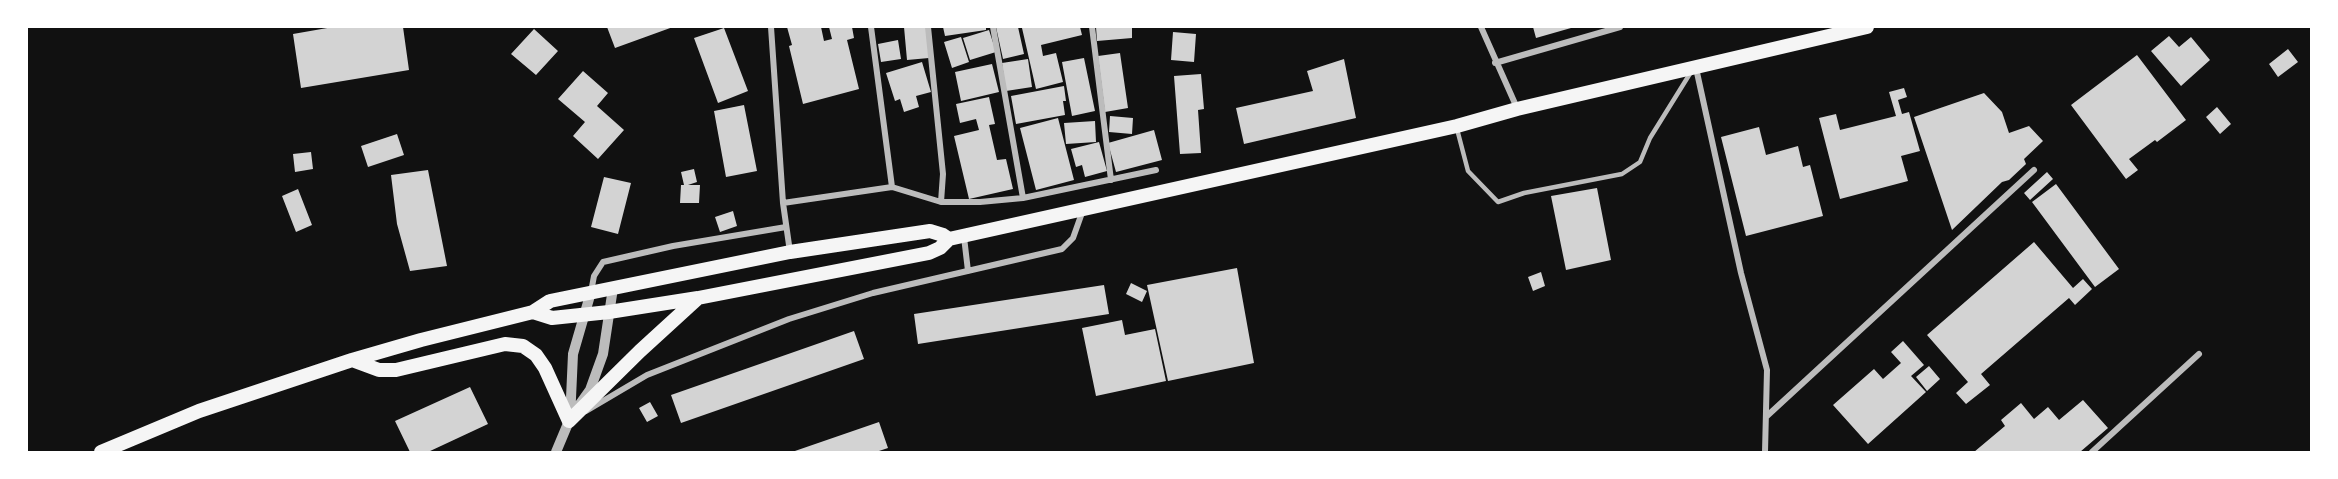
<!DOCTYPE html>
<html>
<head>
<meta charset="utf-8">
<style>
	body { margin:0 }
	#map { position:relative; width:2338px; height:479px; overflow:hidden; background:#111; font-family:"Public Sans",sans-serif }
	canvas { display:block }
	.frame { position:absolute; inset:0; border:28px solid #fff; pointer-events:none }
</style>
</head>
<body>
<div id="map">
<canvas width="2338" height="479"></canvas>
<div class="frame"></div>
</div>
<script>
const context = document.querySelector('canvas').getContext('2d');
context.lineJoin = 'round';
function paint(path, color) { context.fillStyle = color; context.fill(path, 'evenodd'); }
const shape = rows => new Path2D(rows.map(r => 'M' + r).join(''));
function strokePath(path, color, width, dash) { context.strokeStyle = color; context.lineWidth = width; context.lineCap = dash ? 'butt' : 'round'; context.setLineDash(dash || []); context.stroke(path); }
const building = shape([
	[333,27,403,27,409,70,301,88,293,34],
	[607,27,673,27,615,48],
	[787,27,821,27,824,41,832,39,829,27,852,27,854,38,847,40,859,89,803,104,789,46,792,45],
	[904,27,926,27,929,58,907,60],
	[943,27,986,27,986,30,945,36],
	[996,27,1018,27,1024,54,1003,59],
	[1026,27,1080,27,1082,35,1041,45,1043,56,1056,53,1063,82,1036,89,1022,28],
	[1096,27,1132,27,1132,38,1097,41],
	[1533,27,1571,27,1571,28,1536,38],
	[724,28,748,91,718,103,694,38],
	[534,29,558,51,536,75,511,54],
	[989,30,996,52,970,60,963,38],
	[1173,32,1196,34,1194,62,1171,60],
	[2169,36,2179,47,2191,37,2210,60,2181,86,2151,51],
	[961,37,969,62,952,68,944,42],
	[898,40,901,59,881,62,878,44],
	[2288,49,2298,62,2278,77,2269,64],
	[1120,53,1128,108,1105,112,1098,56],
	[2137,55,2186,120,2157,142,2155,140,2129,159,2138,170,2126,179,2071,105],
	[1084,58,1095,111,1072,116,1062,62],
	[1028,59,1032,87,1006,91,1002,63],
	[1344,59,1356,118,1244,144,1236,108,1313,91,1307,71],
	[922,62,931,92,916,96,919,107,904,112,900,99,895,101,886,73],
	[992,64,999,92,961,101,955,72],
	[583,71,608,93,597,106,624,130,598,159,573,136,585,122,558,99],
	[1201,74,1204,109,1198,110,1201,153,1180,154,1174,76],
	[1064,86,1066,101,1063,101,1065,115,1016,124,1011,96],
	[1904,88,1907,97,1898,100,1902,114,1909,112,1920,151,1901,156,1908,181,1840,199,1819,118,1836,114,1840,130,1896,116,1889,92],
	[1984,93,2002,112,2009,133,2029,126,2043,141,2024,159,2026,164,2009,180,2002,182,1952,230,1914,117],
	[989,97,995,124,989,125,997,160,1006,159,1013,189,969,199,954,136,979,130,976,119,960,123,956,104],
	[744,105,757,171,726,177,714,111],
	[2217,107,2231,124,2220,134,2206,117],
	[1110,116,1133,118,1132,134,1109,132],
	[1058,118,1074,180,1036,190,1020,128],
	[1095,121,1096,142,1066,144,1064,123],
	[1759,127,1766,155,1798,146,1803,167,1810,165,1823,216,1746,236,1721,137],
	[1154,130,1162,160,1116,172,1108,143],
	[397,134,404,155,368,167,361,146],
	[1099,142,1107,171,1085,177,1082,165,1076,167,1071,149],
	[311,152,313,169,295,172,293,154],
	[694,169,697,182,688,185,700,185,699,203,680,203,681,185,684,185,681,172],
	[428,170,447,266,410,271,397,224,391,175],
	[2047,172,2053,179,2030,200,2024,193],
	[604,177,631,183,618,234,591,227],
	[2056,184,2119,269,2095,287,2032,202],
	[1597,188,1611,260,1566,270,1551,196],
	[298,189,312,225,296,232,282,196],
	[733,211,737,226,720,232,715,217],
	[2034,242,2073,288,2083,279,2092,289,2075,305,2069,298,1981,374,1990,385,1966,404,1956,393,1968,382,1927,335],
	[1237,268,1254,363,1168,381,1147,285],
	[1541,272,1545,286,1533,291,1528,277],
	[1131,283,1147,291,1142,302,1126,294],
	[1104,285,1109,314,918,344,914,314],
	[1122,320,1125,335,1155,329,1166,381,1096,396,1082,328],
	[854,331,864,359,681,423,671,395],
	[1903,341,1924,365,1911,376,1926,392,1868,444,1833,405,1874,369,1883,379,1901,363,1891,352],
	[1929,366,1940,379,1927,391,1916,377],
	[470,387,488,424,428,452,410,452,395,421],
	[2083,400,2108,428,2080,452,1974,452,2005,426,2001,420,2021,403,2034,419,2048,407,2059,420],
	[650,402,658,416,647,422,639,408],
	[879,422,888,448,876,452,792,452]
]);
const service = shape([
	[1457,129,1468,171,1498,202,1524,193,1622,174,1640,162,1650,138,1691,72]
]);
const minor = shape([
	[771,27,783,203,790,252],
	[871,27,892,187],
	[993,27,1023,198],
	[1092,27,1111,180],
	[1481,27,1517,108],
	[1495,63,1620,27],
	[1696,68,1741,273,1767,370,1765,452],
	[941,202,980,202,1023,198,1156,170],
	[783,203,892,187,941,202,943,174,928,27],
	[964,237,968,271],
	[591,292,594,276,603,262,673,246,786,227],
	[586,411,647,375,789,319,873,293,1062,249,1073,238,1083,210],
	[1767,416,2034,170],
	[2092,452,2199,354]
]);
const tertiary = shape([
	[580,404,590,390,603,354,613,288],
	[570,420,573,354,591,292],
	[556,452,569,421]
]);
const primary = shape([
	[949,239,943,235,930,231,790,252,550,301,533,312,552,318,609,312,698,298,929,253,940,248,949,239,1457,126,1517,109,1867,27],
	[352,360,379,370,396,370,505,344,523,346,536,355,545,368,569,421,640,351,698,298],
	[101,452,199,411,352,360,421,340,533,312]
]);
paint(building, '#d3d3d3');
strokePath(service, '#bcbcbc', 4.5);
strokePath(minor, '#bcbcbc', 6);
strokePath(tertiary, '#bcbcbc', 10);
strokePath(primary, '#f5f5f5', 14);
</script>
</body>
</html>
